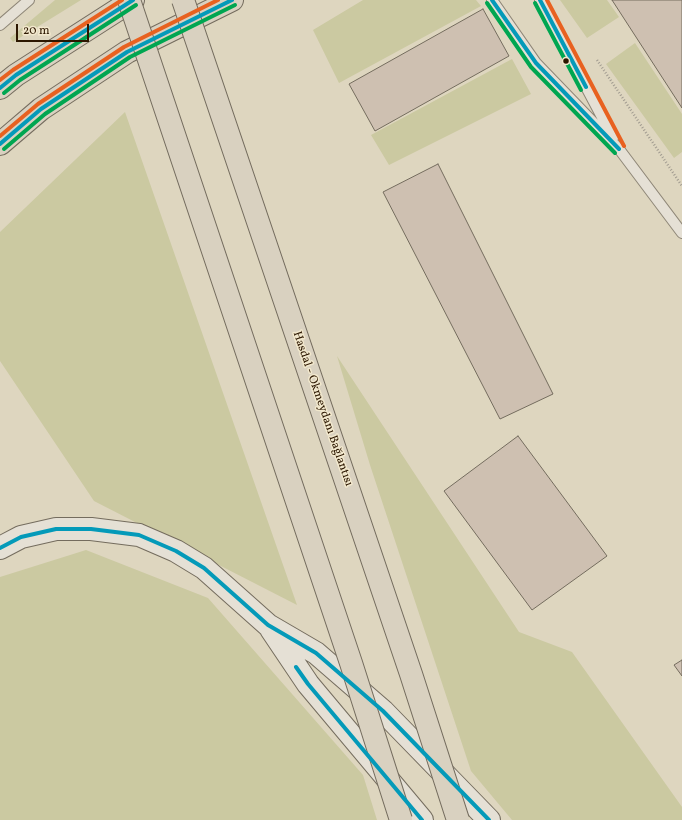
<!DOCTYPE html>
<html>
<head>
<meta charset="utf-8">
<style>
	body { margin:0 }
	#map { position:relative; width:682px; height:820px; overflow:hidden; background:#ded6bf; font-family:Vollkorn,serif }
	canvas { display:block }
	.scale { position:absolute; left:16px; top:24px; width:73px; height:18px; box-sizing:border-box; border:2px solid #2c1700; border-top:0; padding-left:5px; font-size:12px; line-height:14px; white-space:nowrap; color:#2c1700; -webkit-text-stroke:3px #f2e8cd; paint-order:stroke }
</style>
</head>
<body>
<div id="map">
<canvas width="682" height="820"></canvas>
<div class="scale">20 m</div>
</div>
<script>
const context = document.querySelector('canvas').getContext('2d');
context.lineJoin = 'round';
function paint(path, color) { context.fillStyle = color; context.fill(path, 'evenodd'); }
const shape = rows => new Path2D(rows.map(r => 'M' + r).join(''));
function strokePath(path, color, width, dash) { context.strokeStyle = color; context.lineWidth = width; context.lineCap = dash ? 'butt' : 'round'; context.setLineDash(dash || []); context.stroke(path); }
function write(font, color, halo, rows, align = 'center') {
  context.font = font + ' Vollkorn,serif'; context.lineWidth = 3; context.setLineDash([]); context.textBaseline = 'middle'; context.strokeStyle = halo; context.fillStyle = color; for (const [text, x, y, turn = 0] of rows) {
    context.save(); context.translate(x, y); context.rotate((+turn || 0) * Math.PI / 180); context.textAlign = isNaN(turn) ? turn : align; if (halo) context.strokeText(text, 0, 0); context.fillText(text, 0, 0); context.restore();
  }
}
const green = shape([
	[55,0,81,0,13,42,10,38],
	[363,0,476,0,481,6,339,83,313,30],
	[560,0,607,0,619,17,587,38],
	[635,43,682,114,682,152,674,158,606,64],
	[512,59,531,94,389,165,371,135],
	[125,112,297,605,94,501,0,361,0,232],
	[337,356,519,632,572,652,682,807,682,820,512,820,471,771,370,465],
	[86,550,208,598,363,775,377,820,0,820,0,577]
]);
const building = shape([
	[612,0,682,0,682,108,612,0],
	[483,9,509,56,375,131,349,84,483,9],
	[438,164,553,394,500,419,383,192,438,164],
	[518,436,607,556,532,610,444,491,518,436],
	[682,660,682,676,674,665,682,660]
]);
const path = shape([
	[597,60,682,186]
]);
const lane = shape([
	[492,0,536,63,619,149,682,233],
	[540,0,613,138],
	[0,25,29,0]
]);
const secondary = shape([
	[0,548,21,537,56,529,91,529,139,535,176,551,204,568,268,625,316,653,383,711,489,820],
	[271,629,308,684,422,820]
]);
const primary = shape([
	[0,88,16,75,133,0],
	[0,144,41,109,127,52,232,0]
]);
const highwayBridge = shape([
	[129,0,351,663,401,820],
	[183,0,411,674,458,820]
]);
const bus1 = shape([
	[492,0,536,63,619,149],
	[540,0,586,87],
	[0,88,16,75,133,0],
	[0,144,41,109,127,52,232,0],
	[0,548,21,537,56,529,91,529,139,535,176,551,204,568,268,625,316,653,383,711,489,820],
	[296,667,308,684,422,820]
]);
const bus2 = shape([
	[487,3,531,67,615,153],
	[535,3,581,90],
	[4,93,20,80,136,5],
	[4,149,45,114,130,57,235,5]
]);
const bus3 = shape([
	[547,0,624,146],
	[0,80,13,70,122,0],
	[0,136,38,104,124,47,218,0]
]);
const markers = [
	[566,61,3.5,"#2c1700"]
];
const streetNames = [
	["Hasdal - Okmeydanı Bağlantısı",322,409,71]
];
paint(green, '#cbc9a1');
paint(building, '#cec0b1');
strokePath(building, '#746c5e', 1);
strokePath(lane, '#8e8677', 12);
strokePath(secondary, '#746c5e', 24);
strokePath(primary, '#746c5e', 24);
strokePath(path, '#a19b90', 2.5, [1, 2]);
strokePath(lane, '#e5e0d5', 10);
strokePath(secondary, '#e5e0d5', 22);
strokePath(primary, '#d9d1c0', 22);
strokePath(highwayBridge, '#746c5e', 24, []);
strokePath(highwayBridge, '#d9d1c0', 22);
strokePath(bus1, '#049ab9', 4);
strokePath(bus2, '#00a651', 4);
strokePath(bus3, '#e86120', 4);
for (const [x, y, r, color] of markers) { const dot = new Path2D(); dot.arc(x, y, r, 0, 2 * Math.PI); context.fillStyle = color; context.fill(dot); strokePath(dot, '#f2e8cd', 1.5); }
write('12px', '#2c1700', '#f2e8cd', streetNames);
</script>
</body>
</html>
